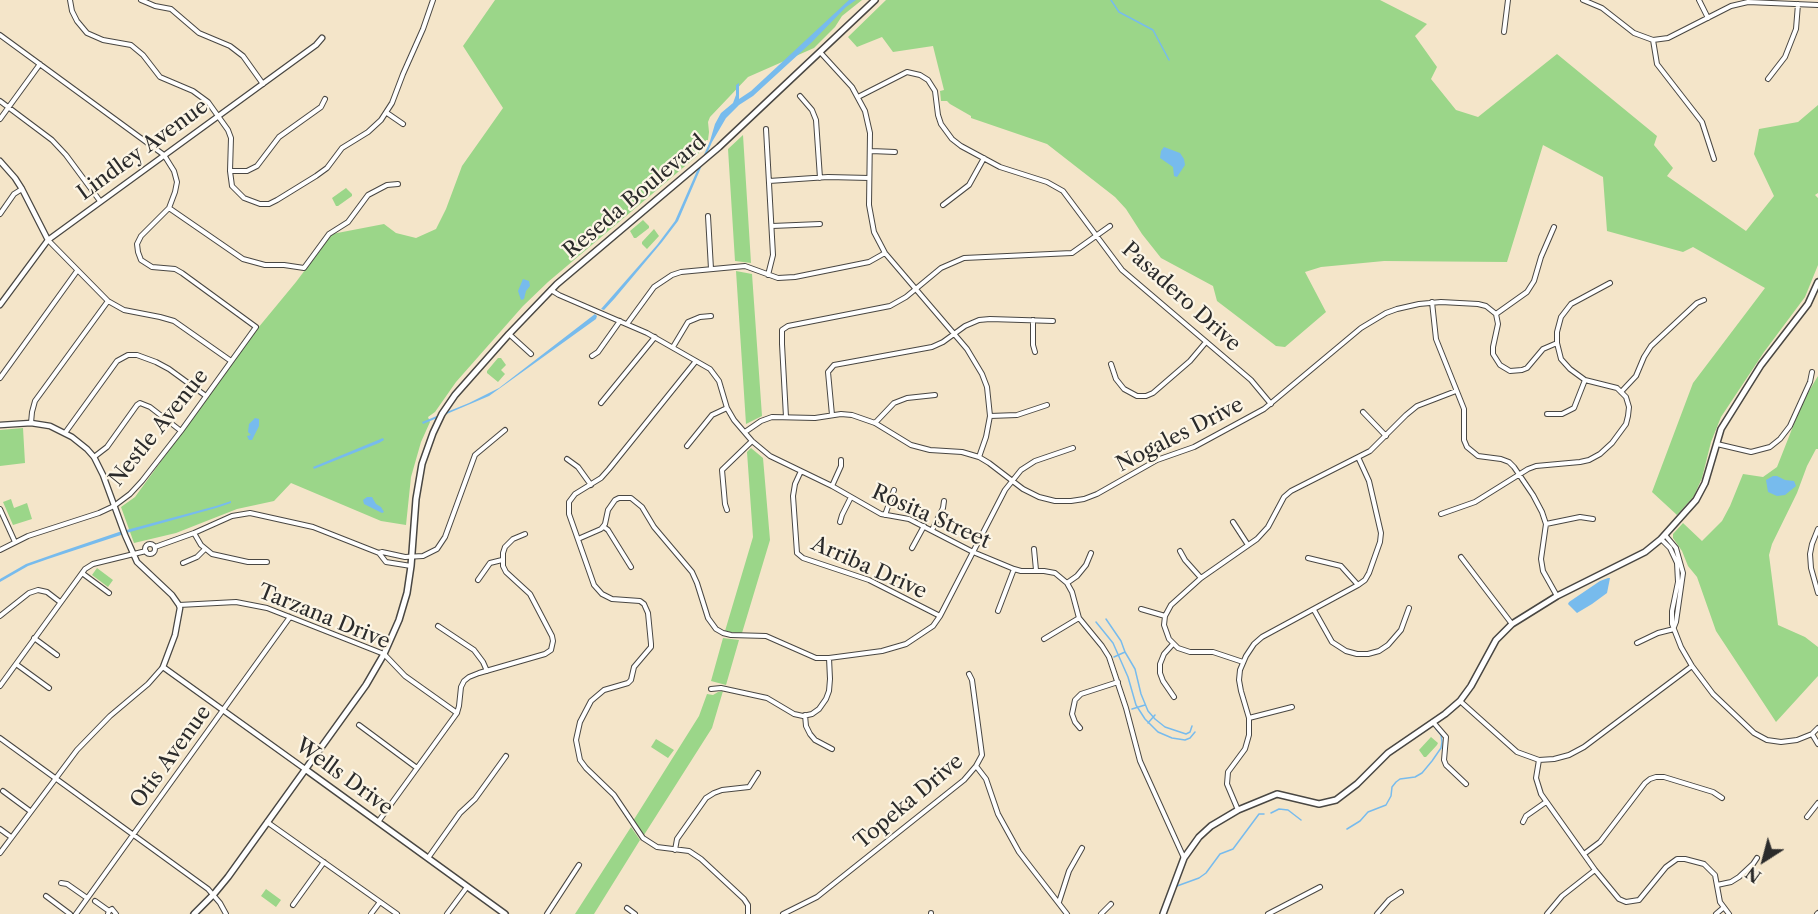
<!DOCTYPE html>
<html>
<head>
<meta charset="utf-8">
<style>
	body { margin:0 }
	#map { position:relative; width:1818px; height:914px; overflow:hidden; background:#f4e5c9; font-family:"Libre Caslon Text",serif }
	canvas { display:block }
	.north { position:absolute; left:1734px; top:830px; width:60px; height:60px; -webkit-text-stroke:4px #fcf5e5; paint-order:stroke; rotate:216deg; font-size:16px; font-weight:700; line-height:24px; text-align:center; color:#2b2b2b }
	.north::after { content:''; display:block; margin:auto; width:21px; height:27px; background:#2b2b2b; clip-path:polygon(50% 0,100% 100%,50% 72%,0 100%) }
</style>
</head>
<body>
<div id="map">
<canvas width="1818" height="914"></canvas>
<div class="north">N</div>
</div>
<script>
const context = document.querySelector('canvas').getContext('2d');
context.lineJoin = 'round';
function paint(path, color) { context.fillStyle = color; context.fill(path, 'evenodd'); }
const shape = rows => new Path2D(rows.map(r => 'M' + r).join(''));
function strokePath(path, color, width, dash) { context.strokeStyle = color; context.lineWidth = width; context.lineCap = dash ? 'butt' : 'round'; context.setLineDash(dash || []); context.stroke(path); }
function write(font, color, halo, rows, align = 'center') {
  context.font = font + ' "Libre Caslon Text",serif'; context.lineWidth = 4.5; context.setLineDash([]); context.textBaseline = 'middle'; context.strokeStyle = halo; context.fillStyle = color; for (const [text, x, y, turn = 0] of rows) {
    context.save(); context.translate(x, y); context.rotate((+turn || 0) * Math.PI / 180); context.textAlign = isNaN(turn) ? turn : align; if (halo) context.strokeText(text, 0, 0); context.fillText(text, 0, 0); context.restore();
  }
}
const green = shape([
	[495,0,862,0,842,16,835,27,814,48,748,77,710,117,708,122,709,132,708,140,706,140,697,156,548,282,523,306,456,382,435,412,428,417,430,422,421,442,411,477,406,525,381,521,291,483,274,501,237,509,176,533,134,543,121,507,135,497,258,328,296,282,332,234,384,224,396,233,416,238,436,229,446,209,462,166,503,108,463,46],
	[886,0,1380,0,1427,24,1415,36,1437,67,1431,79,1456,110,1478,117,1557,54,1657,136,1654,145,1673,168,1667,176,1746,231,1774,196,1754,154,1759,129,1798,122,1818,105,1818,193,1815,195,1818,198,1818,265,1805,297,1764,352,1721,417,1711,442,1702,478,1694,496,1677,515,1652,492,1693,383,1765,288,1693,247,1683,252,1607,231,1603,177,1543,145,1507,262,1384,261,1321,267,1305,272,1326,312,1285,347,1276,346,1217,301,1213,286,1161,258,1142,234,1126,209,1115,197,1047,144,971,118,971,116,950,104,947,101,941,101,940,91,944,90,933,46,893,52,882,37,857,47,848,37],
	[743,135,751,263,735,261,728,149],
	[346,188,352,194,352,196,338,206,336,206,332,198],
	[643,220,649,226,649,228,636,238,634,238,630,231],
	[654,229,659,236,647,249,642,244,642,242],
	[736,271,752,274,762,416,746,424],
	[498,358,501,358,506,365,501,370,505,374,498,382,487,373,487,371],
	[1818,376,1818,449,1816,449,1807,466,1797,493,1772,544,1769,555,1778,625,1805,637,1818,647,1818,676,1776,722,1716,631,1697,577,1688,566,1682,551,1673,538,1673,534,1683,523,1702,541,1722,521,1730,506,1743,474,1763,477,1777,467,1803,401],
	[23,428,25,463,0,466,0,430],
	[751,448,763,458,770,540,742,633,735,633,725,631,753,537,747,452],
	[11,499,14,508,27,503,32,519,13,525,3,502],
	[97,568,113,580,108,587,92,575],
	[723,638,739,640,726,685,711,681],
	[723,691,712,728,644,835,633,821,699,716,707,694,713,695,718,692],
	[1431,737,1438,743,1437,745,1426,757,1424,757,1419,750],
	[656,739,674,750,668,758,651,747],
	[631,827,640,840,594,914,575,914],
	[266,889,281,900,276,907,261,896]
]);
const water = shape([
	[849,0,856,0,846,7,812,42,753,96,739,105,726,118,712,142,678,221,662,242,615,298,604,310,601,309,657,245,675,221,710,141,715,124,721,113,733,103,736,95,736,85,739,83,739,99,751,91],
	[1164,147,1180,153,1184,159,1185,165,1177,177,1174,176,1173,167,1160,158,1161,151],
	[523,279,529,281,530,286,526,291,524,299,521,300,518,291],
	[595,314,597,316,596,319,489,396,423,424,422,422,469,403,499,388],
	[255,418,259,419,259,426,252,440,249,440,247,436,251,435,248,432,249,424],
	[383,438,384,440,379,443,314,469,313,467],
	[1773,476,1777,476,1785,480,1794,481,1796,486,1785,495,1777,496,1768,492,1766,480],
	[367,497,372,497,376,504,381,507,384,512,382,513,364,504,363,500],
	[231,501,231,503,216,508,130,532,48,559,28,566,0,582,0,579,26,564,63,551,119,532,216,506],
	[1608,578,1610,578,1607,593,1592,604,1577,613,1568,604,1569,602,1600,581]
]);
const stream = shape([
	[1111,0,1119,12,1153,30,1169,60],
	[1106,619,1121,641,1125,652],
	[1096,622,1113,643,1128,677,1136,705,1145,719,1158,732,1172,738,1185,740,1190,738,1195,732],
	[1114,657,1125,652,1135,669,1141,694,1148,711,1155,719,1165,727,1186,734,1190,732,1192,726],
	[1132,709,1145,705],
	[1148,723,1155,715],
	[1271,813,1279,809,1288,810,1301,820],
	[1347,829,1360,821,1368,812,1386,805,1391,796,1392,787,1396,782,1400,779,1415,777,1422,773,1432,761,1441,748,1442,742,1441,735,1436,729],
	[1177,886,1199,878,1206,873,1220,854,1233,849,1259,814,1264,814]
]);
const minor = shape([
	[70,0,72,11,77,21,87,33,103,40,131,45,143,55,160,77,193,91,208,102,228,130,231,138,230,171,232,186,244,198,260,204,269,204,277,200,316,176,327,168,342,148,368,132,381,120,392,103,403,74,423,29,433,0],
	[141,0,155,6,171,9,199,33,230,46,243,56,263,84],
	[1583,0,1602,8,1634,33,1653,40,1668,38,1731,6,1748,2,1818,5],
	[1699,0,1708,18],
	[1504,32,1508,0],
	[0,35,164,155,174,171,177,182,175,192,169,208,141,236,137,244,138,252,141,260,152,267,175,269,182,273,256,327,181,431,142,481,130,494,114,506,99,513,28,536,0,550],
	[1653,40,1657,64,1702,122,1714,159],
	[820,52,852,87,865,111,870,133,869,205,874,232,885,253,967,349,982,374,987,387,990,416,986,437,979,457],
	[1768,79,1785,57,1796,29,1798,4],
	[800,96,812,110,816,120,820,178],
	[858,97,907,72,920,75,928,80,935,91,938,115,941,124,952,139,961,146,1000,167,1047,182,1063,191,1122,270,1251,380,1271,404],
	[0,101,52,140,66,155,100,201],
	[387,113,403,124],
	[0,119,40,64],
	[766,129,773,255,768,275],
	[871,151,895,152],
	[230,171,247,171,257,166,279,137,321,107,325,99],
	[769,181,828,177,869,178],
	[943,205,969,185,984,158],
	[169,208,243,259,265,265,284,265,304,268,329,234,348,222,368,195,387,185,398,184],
	[0,214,14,194,22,189],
	[708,216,711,269],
	[772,226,820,224],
	[48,240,108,301,124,310,160,317,174,321,231,361],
	[551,290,559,295,647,333,710,369,719,381,727,408,734,420,752,441,770,456,832,486,881,514,909,519,973,552,1014,569,1021,571,1044,571,1055,573,1067,583,1072,592,1079,618,1102,646,1109,657,1126,708,1140,761,1184,858],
	[1432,302,1436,339,1464,409,1464,440,1467,447,1478,456,1501,459,1509,462,1514,467,1533,495,1542,512,1546,524,1541,559,1543,571,1557,596],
	[1496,314,1527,292,1534,281,1541,257,1554,227],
	[1033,320,1033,345,1035,352],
	[627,324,654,287,672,275,681,272,745,266,778,278,795,277,869,262,885,253],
	[509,334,531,354],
	[673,347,688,322,700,317,711,316],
	[592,356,598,352,620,321],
	[696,361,609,469,601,478,575,494,569,502,569,514,594,585,602,594,612,599,640,601,644,604,648,613,651,644,651,647,634,667,631,680,628,683,604,690,591,701,580,722,576,740,580,760,586,768,614,795,643,838,657,847,689,851,701,859,744,899,748,905,748,914],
	[1111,364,1116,379,1124,389,1137,396,1146,396,1153,393,1190,361,1206,342],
	[0,378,77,271],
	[1621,392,1636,376,1644,357,1651,346,1697,303,1704,300],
	[601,403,655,337],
	[1363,412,1386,436],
	[1547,414,1562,414,1574,408,1585,380],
	[832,415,828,372,834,365,932,347,943,342,965,326,979,320,990,319,1053,321],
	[990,416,1017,415,1047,405],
	[786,417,782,344,782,330,788,326,890,306,906,297,941,268,964,258,1072,253,1110,226],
	[31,423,32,412,35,401,108,301],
	[875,423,894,403,907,398,935,395],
	[745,432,761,421,772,417,815,418,841,414,852,415,875,423,911,445,930,450,962,452,979,457,989,463,1023,489,1039,497,1055,501,1071,501,1084,499,1097,494,1157,460,1194,447,1264,409,1361,328,1386,313,1397,309,1419,304,1441,302,1478,304,1486,306,1496,314,1498,324,1493,347,1493,354,1500,365,1510,371,1522,370,1527,368,1543,349,1557,343],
	[65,433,117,361,128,355,137,355,156,362,169,369,206,396],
	[1717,444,1751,452,1770,447,1780,439,1790,426,1810,382,1812,372],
	[687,446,712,415,727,408],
	[94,457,107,447,137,405,140,403,150,407,181,431],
	[567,459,578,467,591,485],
	[801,471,795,484,793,496,797,553,803,558,869,580,940,616],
	[832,486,841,466,841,460],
	[0,509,15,542],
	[727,510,725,504,722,470,752,441],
	[1441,514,1475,502,1528,469,1536,466,1580,462,1589,460,1600,454,1612,443,1626,424,1628,416,1629,407,1626,397,1617,388,1585,380,1570,369,1561,359,1557,343,1557,332,1561,317,1571,304,1610,283],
	[885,515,894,490],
	[840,522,842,515,851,497],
	[1233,522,1248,545],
	[1546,524,1580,517,1593,519],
	[604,527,608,530,631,567],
	[1818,529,1812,544,1810,554,1811,568,1818,593],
	[932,530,943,508,944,501],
	[194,533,201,545,212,554,248,562,267,562],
	[1665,535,1676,548,1683,573,1676,622,1674,627],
	[578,539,601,529,605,524,608,510,615,500,619,498,631,498,642,507,654,527,692,572,697,583,708,618,716,629,723,633,731,635,766,636,816,658,829,658,882,651,906,644,933,626,940,616,1005,490,1021,470,1035,461,1073,448],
	[1661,539,1670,548,1677,563,1678,582,1672,611,1672,624,1681,647,1692,666,1713,694,1754,733,1767,740,1781,742,1797,740,1812,734,1818,728],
	'145 549a5 5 0 1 1 10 0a5 5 0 1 1-10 0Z',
	[155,547,194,533,232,516,250,513,313,527,379,553,382,552,405,557,423,556,437,549,445,537,475,455,505,430],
	[912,548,924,526],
	[1034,549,1036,570],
	[1180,551,1185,560,1201,578],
	[379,553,386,562,411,566],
	[1461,557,1512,624],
	[1308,558,1341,566,1358,585],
	[183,563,197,557,205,549],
	[82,573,109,593],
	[478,580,490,563,502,560],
	[1067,583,1077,576,1086,565,1091,553],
	[179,605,236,602,267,608,290,617,384,654,405,676,457,713],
	[1141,609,1165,616],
	[1314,610,1332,642,1346,651,1357,654,1368,654,1379,651,1388,645,1401,630,1409,608],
	[998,611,1014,569],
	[0,616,29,593,38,590,47,592,60,602],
	[438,626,474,650,483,662,487,671],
	[34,638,57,655],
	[1044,639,1079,618],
	[1637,643,1658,633,1674,629],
	[1173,644,1164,654,1160,664,1160,673,1163,681,1174,697],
	[1243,662,1213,652,1190,652,1178,648,1169,639,1164,625,1165,616,1171,605,1201,578,1257,539,1268,527,1284,497,1291,491,1370,451,1406,415,1417,406,1456,391],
	[16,664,49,688],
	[0,686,85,569,93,564,146,551],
	[711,689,721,688,767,698,794,714,803,716,812,714,819,709,826,699,829,691,830,679,829,658],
	[1460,701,1517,752,1539,760,1554,759,1569,755,1584,747,1692,666],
	[805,715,806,726,810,734,815,740,832,749],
	[1249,718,1292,707],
	[1433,722,1446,737,1444,760,1446,765,1466,784],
	[359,725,417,768],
	[1080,728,1075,722,1072,714,1075,700,1081,694,1118,682],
	[1812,734,1818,744],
	[0,738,208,889,220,903,226,914],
	[1539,760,1536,778,1541,794,1595,870,1619,899,1626,902,1639,900,1666,867,1677,859,1685,859,1704,864,1715,875,1720,902,1729,914],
	[976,766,986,779,998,814,1019,852,1067,914],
	[3,791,30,811],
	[1238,810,1227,784,1228,772,1245,749,1249,735,1249,718,1241,691,1239,680,1240,670,1246,656,1254,644,1262,637,1358,585,1365,580,1369,573,1380,542,1381,533,1369,481,1358,457],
	[1807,817,1818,803],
	[267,822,397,914],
	[378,822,457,713,459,706,461,687,464,681,469,677,479,673,545,654,551,650,553,641,552,636,530,594,506,572,503,566,503,553,505,547,513,539,525,534],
	[1523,822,1526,816,1546,802],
	[0,829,11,837],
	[675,850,677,839,706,798,714,793,722,790,749,787,758,773],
	[0,853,77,750,110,716,148,684,163,667],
	[1584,854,1600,842,1645,783,1650,779,1656,777,1664,777,1713,792,1722,798],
	[428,858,460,813,475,799,506,756],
	[61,883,67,884,87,898],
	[1717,885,1731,882,1739,877,1753,864,1757,858],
	[46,896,70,914],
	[95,901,109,911],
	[1059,902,1069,871,1082,848],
	[293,905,324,862],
	[627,908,635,914],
	[76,914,290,617],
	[108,914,109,911,112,909,116,914],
	[371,914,380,902],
	[447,914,467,887],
	[547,914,579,865],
	[783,914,817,897,964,780,976,766,982,755,972,680,969,674],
	[931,914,931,913],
	[1101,914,1111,904],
	[1268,914,1320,887],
	[1377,914,1389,900,1401,892],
	[1547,914,1562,896,1595,870],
	[1716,914,1723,908],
	[1817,914,1818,913]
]);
const tertiary = shape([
	[0,161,15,178,22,189,48,240],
	[0,305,48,240,316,45,322,38],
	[0,425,31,423,50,426,72,437,87,449,94,457,103,475,125,535,137,562,172,595,179,605,180,608,175,635,163,667,305,769]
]);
const secondary = shape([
	[305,769,505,914],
	[194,914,214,894,228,877,366,685,384,654,399,620,407,593,411,566,416,499,422,464,433,433,442,414,455,395,509,334,557,284,719,147,875,0],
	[1163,914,1184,858,1199,837,1211,826,1238,810,1277,794,1319,804,1336,800,1357,784,1388,753,1445,714,1460,701,1471,686,1496,640,1512,624,1557,596,1645,552,1661,539,1696,500,1705,483,1721,429,1761,365,1808,304,1818,282]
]);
const streetNames = [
	["Lindley Avenue",143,150,-36],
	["Reseda Boulevard",635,197,-40],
	["Pasadero Drive",1181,297,42],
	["Nestle Avenue",159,428,-51],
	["Nogales Drive",1180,435,-27],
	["Rosita Street",931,517,24],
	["Arriba Drive",869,568,24],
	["Tarzana Drive",324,617,22],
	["Otis Avenue",171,757,-54],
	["Wells Drive",344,777,36],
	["Topeka Drive",909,802,-40]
];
paint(green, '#9bd689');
paint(water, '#77bbed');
strokePath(stream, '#77bbed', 1.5);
strokePath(minor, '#494743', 6);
strokePath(tertiary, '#494743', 7);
strokePath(secondary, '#494743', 8);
strokePath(minor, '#fff', 4);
strokePath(tertiary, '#fff', 4.5);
strokePath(secondary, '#fff', 5);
write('21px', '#2b2b2b', '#fcf5e5', streetNames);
</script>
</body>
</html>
